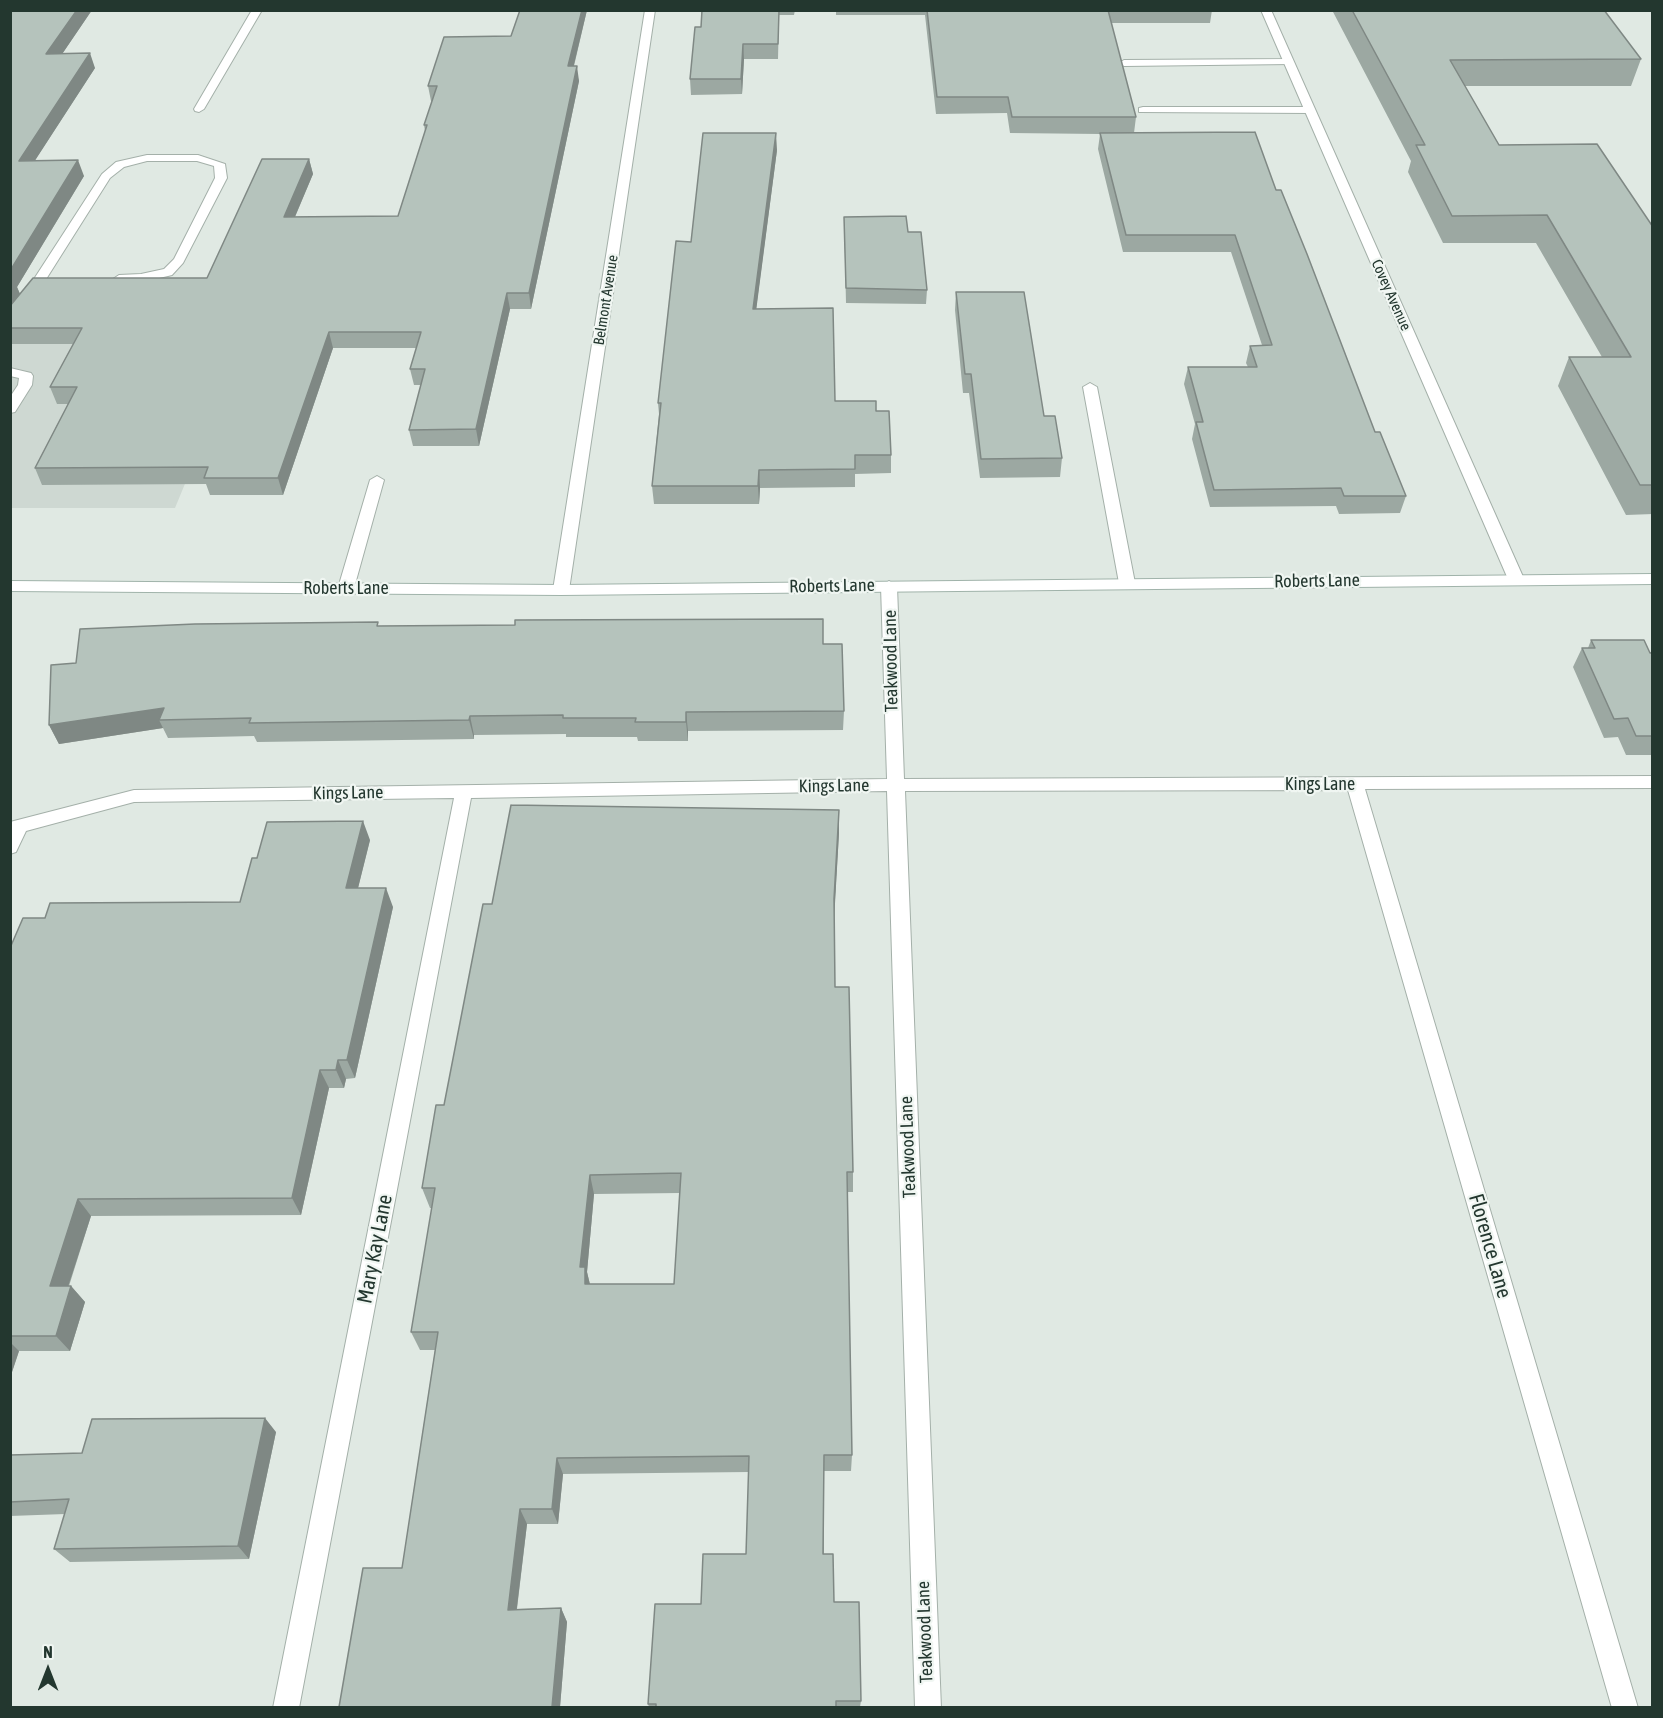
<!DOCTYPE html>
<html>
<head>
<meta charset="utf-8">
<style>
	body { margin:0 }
	#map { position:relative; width:1663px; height:1718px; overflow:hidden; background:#e0e9e3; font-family:"Asap Condensed",sans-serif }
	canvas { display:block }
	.frame { position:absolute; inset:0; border:12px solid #23372f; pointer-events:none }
	.north { position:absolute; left:18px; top:1640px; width:60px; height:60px; -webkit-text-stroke:4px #f0f6f2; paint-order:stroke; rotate:0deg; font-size:16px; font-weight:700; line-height:24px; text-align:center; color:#23372f }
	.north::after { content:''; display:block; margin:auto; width:21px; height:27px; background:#23372f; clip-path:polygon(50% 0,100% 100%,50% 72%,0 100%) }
</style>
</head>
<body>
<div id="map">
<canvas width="1663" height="1718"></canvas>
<div class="frame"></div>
<div class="north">N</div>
</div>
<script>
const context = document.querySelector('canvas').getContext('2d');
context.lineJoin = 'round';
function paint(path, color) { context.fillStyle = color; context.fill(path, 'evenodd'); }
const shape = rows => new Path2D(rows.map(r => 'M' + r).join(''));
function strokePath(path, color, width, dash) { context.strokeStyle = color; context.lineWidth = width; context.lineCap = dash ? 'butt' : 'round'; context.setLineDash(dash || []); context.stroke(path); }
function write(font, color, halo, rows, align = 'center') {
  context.font = font + ' "Asap Condensed",sans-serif'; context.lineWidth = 4.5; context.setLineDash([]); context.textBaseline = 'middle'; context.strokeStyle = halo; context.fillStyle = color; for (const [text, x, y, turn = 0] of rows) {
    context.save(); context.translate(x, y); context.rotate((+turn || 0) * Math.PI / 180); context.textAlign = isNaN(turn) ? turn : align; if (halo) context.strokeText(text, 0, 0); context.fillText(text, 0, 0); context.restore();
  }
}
const built = shape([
	[244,341,175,508,11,508,10,342]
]);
const service = shape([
	[252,10,262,10,204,109,199,112,195,111,194,109,252,10],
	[1288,59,1292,60,1292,64,1124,66,1119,63,1124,60,1288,59],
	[1143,107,1310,107,1315,110,1310,113,1139,112,1139,108,1143,107],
	[147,155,198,155,225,164,227,178,183,263,172,275,168,276,141,282,119,283,113,279,119,275,141,274,164,269,174,259,215,178,214,166,197,161,147,161,124,167,110,178,43,284,15,322,10,323,10,310,34,279,102,174,116,162,147,155],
	[10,368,31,373,33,376,32,385,15,412,10,413,10,397,18,385,19,378,10,376,10,368],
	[1090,383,1097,387,1135,583,1127,588,1119,583,1083,387,1090,383],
	[377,476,384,480,354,588,351,592,341,592,338,588,370,480,377,476]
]);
const minor = shape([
	[645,10,655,10,569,590,561,595,553,590,645,10],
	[1261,10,1271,10,1524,579,1521,583,1516,584,1508,579,1261,10],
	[889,581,897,586,904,779,1652,776,1652,788,1365,789,1638,1708,1612,1708,1348,790,905,791,941,1708,915,1708,887,791,471,798,299,1708,273,1708,454,798,134,802,26,831,16,852,10,854,10,822,134,790,887,779,881,586,889,581]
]);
const secondary = shape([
	[1652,574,1652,584,561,595,10,591,10,581,561,585,1652,574]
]);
const wall = shape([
	[10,10,92,10,62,54,95,68,35,160,84,176,17,287,20,294,207,278,309,159,313,174,295,217,398,216,425,131,424,125,432,101,431,101,428,86,511,36,520,10,587,10,574,66,579,81,531,309,510,309,479,446,413,446,409,430,421,385,414,385,410,369,416,348,333,348,283,495,210,495,206,484,42,485,35,468,68,404,57,404,50,387,73,344,10,344],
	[702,10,795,10,794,15,779,15,778,59,744,59,742,94,691,95,690,79,701,27],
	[836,10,1212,10,1210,23,1111,23,1136,117,1134,133,1276,190,1375,432,1406,496,1400,513,1339,514,1336,506,1210,507,1192,439,1195,424,1184,384,1188,367,1248,367,1246,363,1250,346,1262,345,1231,252,1123,252,1098,149,1100,134,1010,133,1007,113,936,114,925,15,836,15],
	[1332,10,1604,10,1641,59,1631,86,1465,86,1499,145,1653,227,1653,514,1626,515,1558,386,1569,357,1602,357,1536,243,1443,243,1408,172,1411,161],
	[777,150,756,309,835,401,876,411,891,455,891,473,855,474,855,487,760,488,759,504,654,504,652,486,659,414,658,403,691,242],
	[844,217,908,232,927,290,926,304,846,303],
	[956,292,1044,416,1062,458,1060,477,980,478,969,393,963,393,955,310],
	[379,626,823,644,844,711,843,730,688,731,688,741,638,741,637,737,566,737,566,734,474,735,474,739,257,742,254,736,168,738,163,728,59,744,49,725,76,663],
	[1591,640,1653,653,1653,755,1626,755,1618,737,1604,738,1573,667,1582,648,1588,648],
	[839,810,839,833,834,916,835,987,853,1172,853,1192,847,1192,852,1455,851,1471,824,1471,824,1554,834,1602,861,1701,860,1707,649,1707,648,1704,701,1604,746,1554,749,1472,563,1474,558,1524,527,1524,517,1609,561,1608,567,1622,560,1707,402,1568,435,1350,420,1350,411,1332,432,1208,430,1208,422,1188,444,1105,492,904],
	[680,1193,674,1284,590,1284,587,1272,594,1194],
	[370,840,358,888,393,907,355,1078,346,1079,344,1088,329,1088,301,1215,91,1216,69,1286,71,1286,85,1302,70,1351,19,1351,10,1378,10,948,45,918,240,902,257,858],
	[276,1432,249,1559,70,1562,54,1549,65,1514,10,1516,10,1455,82,1453]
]);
const shadedWall = shape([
	[77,10,92,10,52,69,46,54],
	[582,10,587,10,570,81,568,66],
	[743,44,744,59,742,94,741,79],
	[90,53,95,68,25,176,19,161],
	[577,66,579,81,531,309,529,293],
	[776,133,777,150,754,327,753,309],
	[309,159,313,174,288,233,284,217],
	[78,160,84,176,17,287,20,294,10,306,10,271],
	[507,293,510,309,479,446,476,429],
	[329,332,333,348,283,495,278,478],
	[759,470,760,488,759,504,758,486],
	[164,708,159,720,163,728,59,744,49,725],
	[686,712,688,731,688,741,686,722],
	[470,716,474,735,474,739,469,720],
	[839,810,839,833,834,921,834,899],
	[363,821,370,840,353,908,346,888],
	[386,888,393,907,355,1078,347,1060],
	[338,1060,346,1079,344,1088,336,1070],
	[320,1070,329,1088,301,1215,292,1198],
	[590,1175,594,1194,587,1272,590,1285,590,1303,580,1267],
	[78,1199,91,1216,63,1302,50,1286],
	[71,1286,85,1302,70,1351,56,1336],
	[10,1342,19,1351,10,1378],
	[265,1418,276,1432,249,1559,238,1546],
	[557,1458,563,1474,558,1524,552,1509],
	[520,1509,527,1524,515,1623,508,1610],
	[561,1608,567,1622,560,1707,552,1707]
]);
const building = shape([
	[10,10,77,10,46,54,90,53,19,161,78,160,10,271,10,10],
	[520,10,582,10,568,66,577,66,529,293,507,293,476,429,409,430,425,369,410,369,421,332,329,332,278,478,204,478,208,467,35,468,77,387,50,387,82,328,10,328,10,306,33,278,207,278,262,159,309,159,284,217,398,216,427,125,424,125,437,86,428,86,444,37,511,36,520,10],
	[702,10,779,10,778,44,743,44,741,79,690,79,695,27,701,27,702,10],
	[927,10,1108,10,1136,117,1012,117,1008,97,937,97,927,10],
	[1352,10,1604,10,1641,59,1450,60,1499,145,1597,144,1653,227,1653,485,1640,485,1569,357,1631,357,1547,215,1452,216,1416,145,1425,145,1352,10],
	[1255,132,1276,190,1281,190,1307,254,1375,432,1380,432,1406,496,1344,496,1341,488,1214,490,1196,422,1203,422,1188,367,1257,367,1250,346,1272,345,1235,235,1126,235,1100,133,1255,132],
	[703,133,776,133,753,309,833,308,835,401,876,401,876,411,889,411,891,455,855,455,855,469,759,470,758,486,652,486,661,403,658,403,676,241,691,242,703,133],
	[906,216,908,232,921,232,927,290,846,288,844,217,906,216],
	[956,292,1024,292,1044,416,1055,416,1062,458,981,459,971,374,965,374,956,292],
	[823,619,823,644,842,644,844,711,686,712,686,722,635,722,636,718,563,718,563,715,470,716,469,720,249,723,251,718,159,720,164,708,49,725,51,665,76,663,80,629,195,624,378,622,377,626,515,625,515,620,823,619],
	[1591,640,1644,640,1650,653,1653,653,1653,736,1636,736,1628,718,1614,719,1582,648,1595,648,1591,640],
	[511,805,839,810,834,899,835,987,849,987,853,1172,847,1172,852,1455,824,1455,823,1554,833,1554,834,1602,859,1602,861,1701,836,1701,836,1707,656,1707,656,1704,648,1704,655,1604,701,1604,703,1554,746,1554,749,1456,557,1458,552,1509,520,1509,508,1610,561,1608,552,1707,339,1707,363,1568,402,1568,438,1332,411,1332,435,1188,422,1188,436,1105,444,1105,483,904,492,904,511,805],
	[681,1173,674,1284,585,1284,585,1267,580,1267,590,1175,681,1173],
	[363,821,346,888,386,888,347,1060,338,1060,336,1070,320,1070,292,1198,78,1199,50,1286,71,1286,56,1336,10,1336,10,948,23,918,45,918,50,903,240,902,252,858,257,858,267,822,363,821],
	[265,1418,238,1546,54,1549,69,1499,10,1502,10,1455,82,1453,92,1419,265,1418]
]);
const farStreetnames = [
	["Covey Avenue",1391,295,66],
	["Belmont Avenue",606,300,-81]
];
const streetNames = [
	["Roberts Lane",1317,581,-1],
	["Roberts Lane",832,586,-1],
	["Roberts Lane",346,588],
	["Teakwood Lane",891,661,-91],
	["Kings Lane",1320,784],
	["Kings Lane",834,786,-1],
	["Kings Lane",348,793,-1],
	["Teakwood Lane",908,1147,-92],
	["Teakwood Lane",925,1632,-92]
];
const nearStreetnames = [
	["Florence Lane",1490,1246,74],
	["Mary Kay Lane",375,1249,-79]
];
paint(built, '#ced8d2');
strokePath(service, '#a4b0a9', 2);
strokePath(minor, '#a4b0a9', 2);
strokePath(secondary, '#a0b3aa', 2);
paint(service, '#fff');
paint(minor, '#fff');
paint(secondary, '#fff');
paint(wall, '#9ca8a2');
paint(shadedWall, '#7f8884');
paint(building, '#b5c3bc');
strokePath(building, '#7f8884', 1.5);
write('15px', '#23372f', '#f0f6f2', farStreetnames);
write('18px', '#23372f', '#f0f6f2', streetNames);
write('21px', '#23372f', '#f0f6f2', nearStreetnames);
</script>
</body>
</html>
